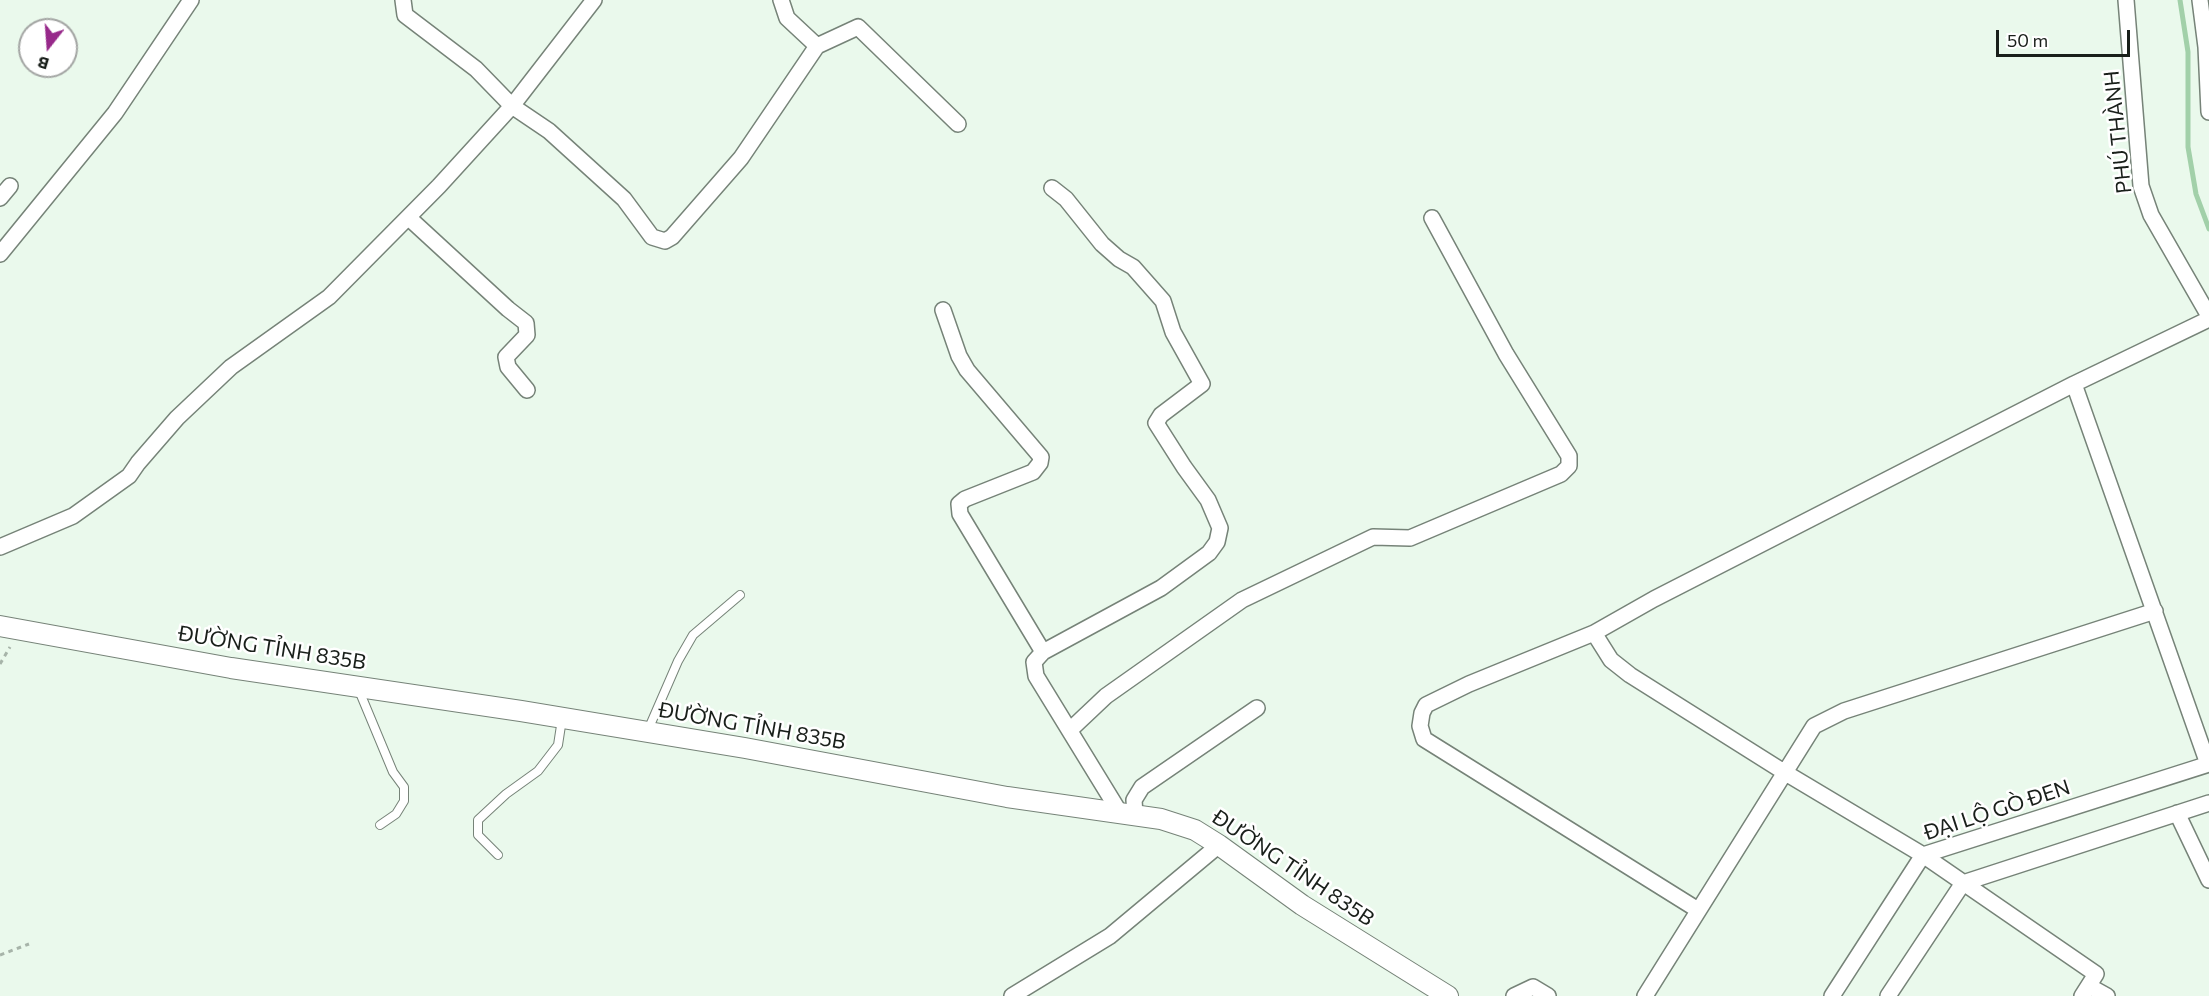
<!DOCTYPE html>
<html>
<head>
<meta charset="utf-8">
<style>
	body { margin:0 }
	#map { position:relative; width:2209px; height:996px; overflow:hidden; background:#eaf9ec; font-family:Commissioner,sans-serif }
	canvas { display:block }
	.north { position:absolute; left:18px; top:18px; width:60px; height:60px; box-sizing:border-box; background:#fff; border:2px solid #a3a5a3; border-radius:50%; rotate:197deg; font-size:16px; font-weight:700; line-height:24px; text-align:center; color:#191f1a }
	.north::after { content:''; display:block; margin:auto; width:21px; height:27px; background:#97298a; clip-path:polygon(50% 0,100% 100%,50% 72%,0 100%) }
	.scale { position:absolute; left:1996px; top:30px; width:134px; height:27px; box-sizing:border-box; border:3px solid #191f1a; border-top:0; padding-left:8px; font-size:18px; line-height:21px; white-space:nowrap; color:#191f1a; -webkit-text-stroke:4px #fff; paint-order:stroke }
</style>
</head>
<body>
<div id="map">
<canvas width="2209" height="996"></canvas>
<div class="north">B</div>
<div class="scale">50 m</div>
</div>
<script>
const context = document.querySelector('canvas').getContext('2d');
context.lineJoin = 'round';
const shape = rows => new Path2D(rows.map(r => 'M' + r).join(''));
function strokePath(path, color, width, dash) { context.strokeStyle = color; context.lineWidth = width; context.lineCap = dash ? 'butt' : 'round'; context.setLineDash(dash || []); context.stroke(path); }
function write(font, color, halo, rows, align = 'center') {
  context.font = font + ' Commissioner,sans-serif'; context.lineWidth = 5; context.setLineDash([]); context.textBaseline = 'middle'; context.strokeStyle = halo; context.fillStyle = color; for (const [text, x, y, turn = 0] of rows) {
    context.save(); context.translate(x, y); context.rotate((+turn || 0) * Math.PI / 180); context.textAlign = isNaN(turn) ? turn : align; if (halo) context.strokeText(text, 0, 0); context.fillText(text, 0, 0); context.restore();
  }
}
const stream = shape([
	[2180,0,2188,52,2188,147,2196,194,2209,229]
]);
const path = shape([
	[0,664,10,647],
	[0,955,29,944]
]);
const service = shape([
	[358,688,393,772,404,787,404,801,396,814,380,825],
	[648,730,678,661,693,635,740,595],
	[498,855,478,835,478,820,506,794,538,771,558,745,562,719]
]);
const minor = shape([
	[403,0,405,15,476,69,512,106,549,131,624,199,652,237,665,241,672,237,741,158,817,46],
	[781,0,787,18,817,46,858,27,958,124],
	[2126,0,2141,186,2151,215,2209,316],
	[2200,0,2206,47,2209,112],
	[1052,188,1066,199,1102,244,1119,259,1133,267,1163,301,1173,332,1202,384,1161,415,1156,423,1184,467,1208,500,1220,528,1217,542,1209,553,1161,588,1043,652,1034,662,1036,676,1120,813],
	[0,198,10,186],
	[409,218,508,309,526,323,527,335,506,357,508,367,527,390],
	[0,254,115,113,191,0],
	[943,310,959,356,967,370,1041,457,1040,463,1033,472,965,499,959,504,960,514,1043,652],
	[2074,384,2208,764],
	[0,547,73,516,129,476,138,463,177,418,231,367,329,297,439,186,512,106,594,0],
	[1594,633,1611,660,1630,675,1784,772,1923,855,2096,974,2082,996],
	[1070,730,1106,696,1242,600,1373,537,1410,538,1561,474,1569,466,1569,456,1506,354,1432,218],
	[2177,813,2209,880],
	[1135,815,1134,800,1142,787,1257,708],
	[1698,910,1424,739,1420,726,1422,713,1426,705,1469,684,1594,633,1654,599,2074,384,2209,319],
	[2089,986,2107,996],
	[1012,996,1110,936,1219,845],
	[1514,996,1533,987,1548,996],
	[1645,996,1814,726,1844,711,2155,611],
	[1832,996,1923,855,2209,764],
	[1888,996,1963,883,2209,803]
]);
const secondary = shape([
	[0,626,231,668,521,711,745,748,1007,797,1161,819,1195,830,1219,845,1302,905,1448,996]
]);
const streetNames = [
	["PHÚ THÀNH",2118,132,-96],
	["ĐƯỜNG TỈNH 835B",272,648,9],
	["ĐƯỜNG TỈNH 835B",752,726,10],
	["ĐẠI LỘ GÒ ĐEN",1997,810,-18],
	["ĐƯỜNG TỈNH 835B",1293,868,34]
];
strokePath(stream, '#a2d0a9', 5);
strokePath(service, '#768378', 10);
strokePath(minor, '#768378', 18);
strokePath(secondary, '#768378', 22);
strokePath(path, '#a7b4a9', 3, [4.5, 4.5]);
strokePath(service, '#fff', 8);
strokePath(minor, '#fff', 15);
strokePath(secondary, '#fff', 20);
write('21px', '#191f1a', '#fff', streetNames);
</script>
</body>
</html>
